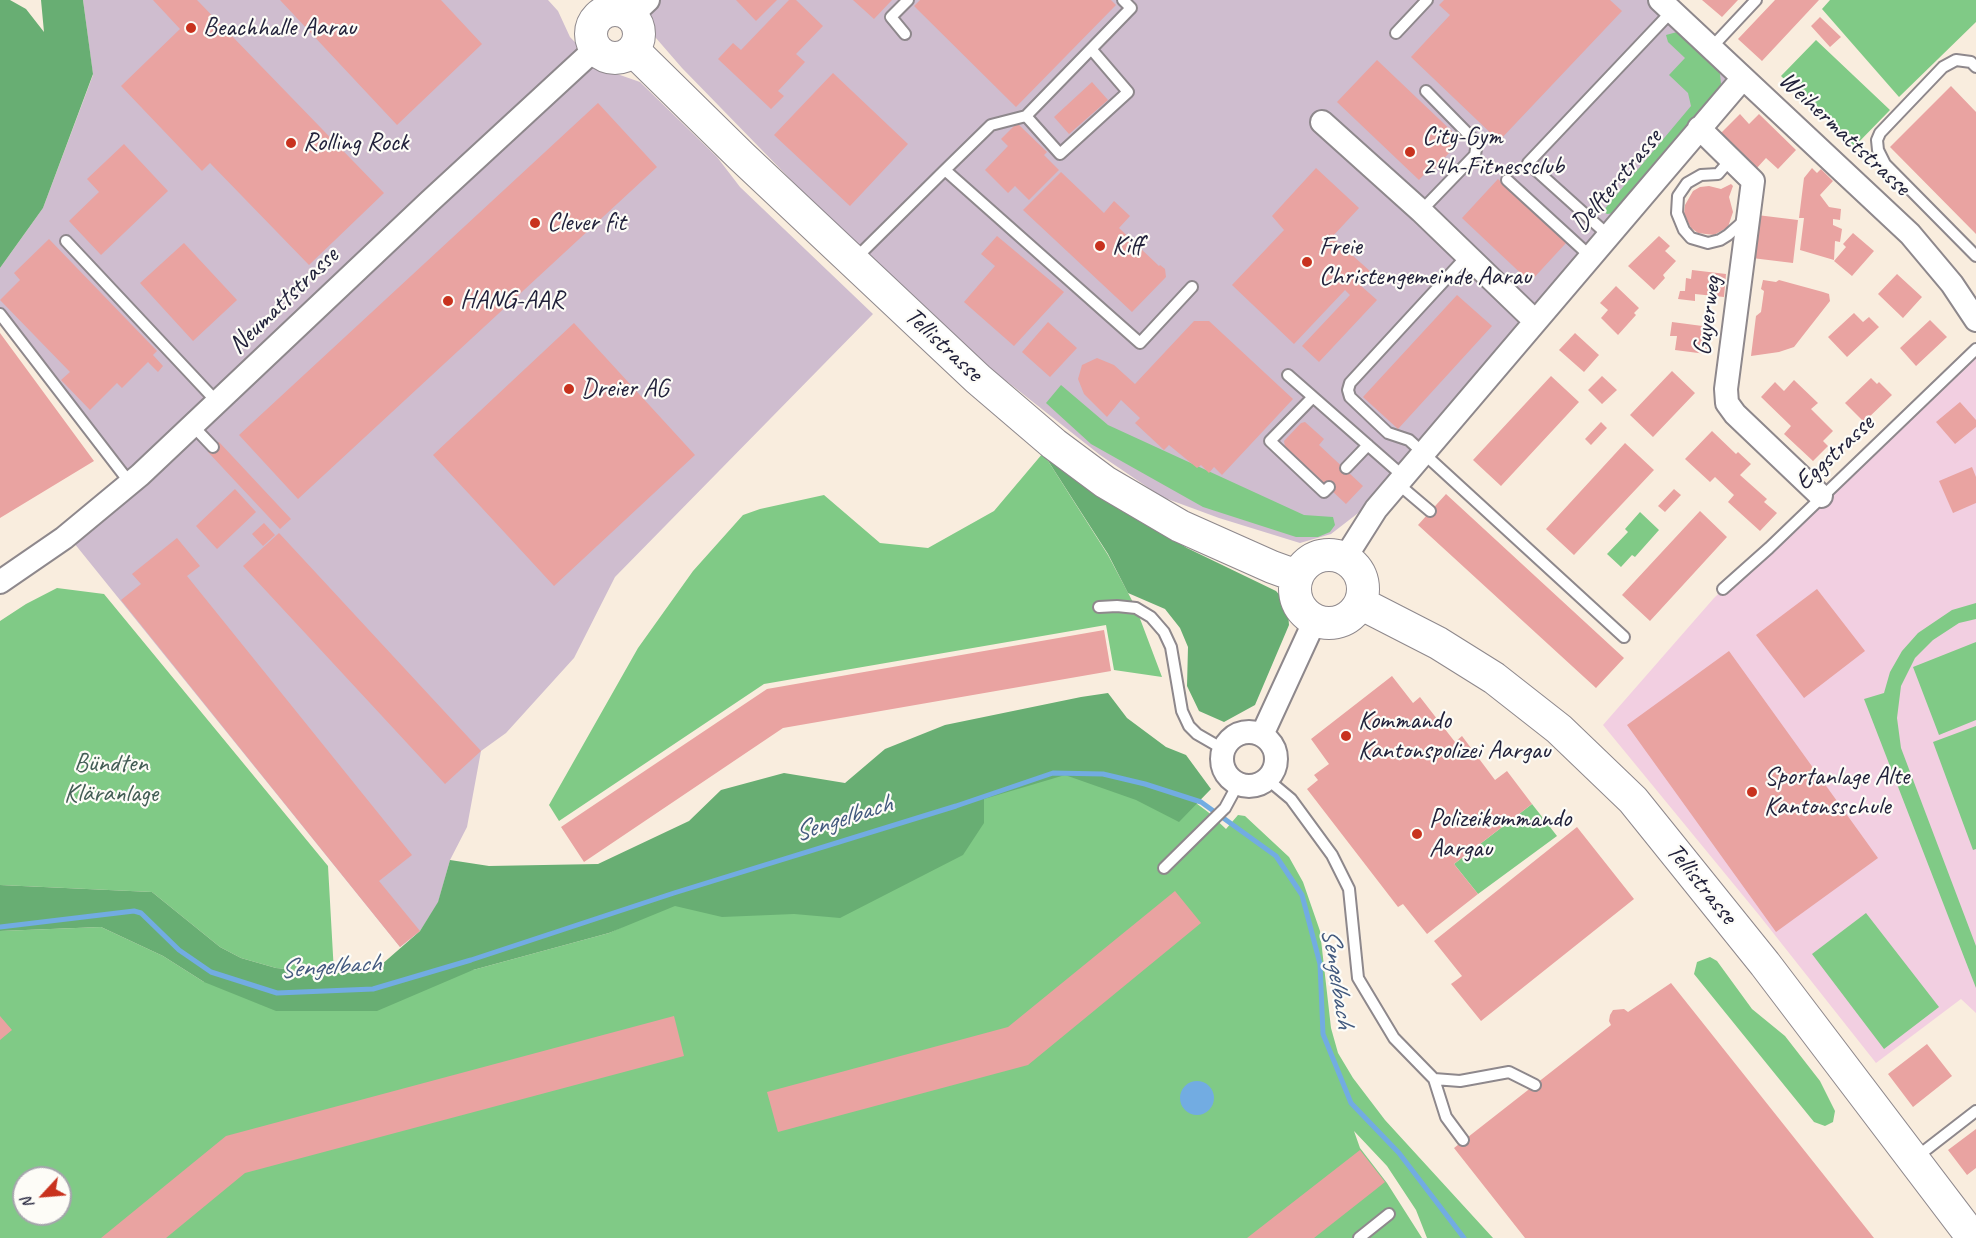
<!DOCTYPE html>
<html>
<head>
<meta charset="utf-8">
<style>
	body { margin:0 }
	#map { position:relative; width:1976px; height:1238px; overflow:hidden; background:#f9edde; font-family:Caveat,sans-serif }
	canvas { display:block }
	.north { position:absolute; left:12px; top:1166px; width:60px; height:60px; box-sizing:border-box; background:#fdfcf7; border:2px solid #a5a5ac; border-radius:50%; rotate:244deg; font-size:16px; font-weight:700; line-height:24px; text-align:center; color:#22223b }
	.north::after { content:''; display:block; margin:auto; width:21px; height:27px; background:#c8321e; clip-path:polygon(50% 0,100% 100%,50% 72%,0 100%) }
</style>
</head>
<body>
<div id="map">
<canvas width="1976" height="1238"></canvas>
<div class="north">N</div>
</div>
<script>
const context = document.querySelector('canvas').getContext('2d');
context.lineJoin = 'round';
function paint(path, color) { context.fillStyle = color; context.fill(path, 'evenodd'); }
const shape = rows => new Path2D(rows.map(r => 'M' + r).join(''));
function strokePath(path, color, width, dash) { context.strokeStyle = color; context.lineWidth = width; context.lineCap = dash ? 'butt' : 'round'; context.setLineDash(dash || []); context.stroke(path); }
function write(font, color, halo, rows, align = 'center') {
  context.font = font + ' Caveat,sans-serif'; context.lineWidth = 4.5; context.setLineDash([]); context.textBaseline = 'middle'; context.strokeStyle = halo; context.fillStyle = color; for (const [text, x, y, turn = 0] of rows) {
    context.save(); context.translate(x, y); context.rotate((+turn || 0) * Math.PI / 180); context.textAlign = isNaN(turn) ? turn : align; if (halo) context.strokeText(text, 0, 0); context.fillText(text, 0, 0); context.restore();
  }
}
const built = shape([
	[1976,349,1976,1013,1961,999,1876,1063,1759,915,1603,725,1714,598]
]);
const industrial = shape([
	[83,0,548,0,558,11,570,37,600,68,640,82,717,157,740,187,873,314,615,577,574,658,506,733,481,751,467,827,450,860,438,903,420,931,400,947,74,543,136,491,0,317,0,268,43,208,93,75],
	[623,0,1660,0,1743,78,1397,483,1331,534,1300,543,1219,518,1162,497,1100,455,1009,383,947,340,682,68]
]);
const green = shape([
	[1830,0,1976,0,1976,22,1899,97,1822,9],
	[1677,32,1682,32,1715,64,1720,74,1721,84,1717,95,1615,213,1607,214,1603,211,1691,106,1688,93,1669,75,1685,58,1668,42,1666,35],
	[1816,40,1890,110,1854,147,1781,76],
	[1061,385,1108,425,1304,515,1333,517,1335,525,1330,532,1318,537,1296,537,1203,507,1091,444,1046,403],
	[1043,453,1108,555,1136,608,1162,677,1114,670,1106,625,764,684,559,821,549,805,638,648,693,571,743,515,760,509,824,495,880,543,928,548,994,511],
	[1640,512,1659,530,1635,557,1632,555,1621,567,1607,554,1628,532,1625,529],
	[57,588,104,594,328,866,334,973,276,968,241,958,220,947,152,892,0,885,0,621,26,604],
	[1976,603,1976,619,1959,623,1933,640,1915,658,1901,686,1897,718,1901,748,1976,946,1976,988,1864,699,1884,693,1890,672,1902,651,1918,633,1952,610],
	[1976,642,1976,720,1939,735,1913,667],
	[1976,726,1976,849,1973,850,1933,742],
	[1134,757,1208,812,1226,829,1238,815,1245,816,1289,857,1303,882,1320,931,1331,1028,1338,1053,1353,1078,1385,1120,1493,1238,1427,1238,1416,1210,1387,1166,1354,1131,1360,1148,1387,1183,1422,1238,0,1238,0,931,101,927,163,956,204,982,473,970,609,933,921,788],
	[24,1178,60,1178,60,1214,24,1214],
	[1532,804,1557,836,1478,894,1454,864],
	[1866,913,1939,1007,1884,1049,1812,954],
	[1710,957,1717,961,1752,1009,1785,1036,1820,1081,1835,1111,1833,1122,1825,1126,1814,1122,1694,974,1697,962]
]);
const forest = shape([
	[0,0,10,0,26,9,44,32,41,0,83,0,93,74,43,208,0,268],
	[1043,453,1078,480,1187,548,1276,591,1284,600,1288,612,1289,625,1255,705,1224,722,1199,711,1187,686,1188,647,1180,628,1165,609,1128,593,1108,554],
	[1108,693,1127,718,1166,747,1186,755,1211,789,1179,822,1136,800,1065,775,984,799,984,823,963,855,840,918,794,914,722,917,675,906,609,933,473,970,377,1011,276,1011,204,982,163,956,101,927,0,931,0,885,152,892,220,947,241,958,276,968,334,973,373,972,420,931,438,902,450,860,489,866,598,864,689,821,721,790,784,773,845,783,885,749,945,725,1081,697]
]);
const water = shape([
	'1180 1098a17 17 0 1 1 34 0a17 17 0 1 1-34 0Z'
]);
const stream = shape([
	[0,927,134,911,141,913,179,950,211,972,277,993,373,989,471,960,674,893,956,806,1053,773,1103,774,1145,784,1201,802,1276,856,1302,895,1320,964,1323,1034,1351,1103,1399,1153,1464,1238]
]);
const building = shape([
	[153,0,197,0,384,193,309,265,210,163,202,171,121,86,180,29],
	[280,0,441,0,482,44,397,125],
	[736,0,777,0,756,21],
	[789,0,796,0,823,26,796,54,805,62,778,91,784,96,771,109,718,59,733,43,741,50],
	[853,0,892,0,874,19],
	[920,0,1111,0,1116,5,1016,107,914,6],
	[1444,0,1610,0,1622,11,1499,141,1411,57,1450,15,1439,5],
	[1702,0,1738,0,1722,17],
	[1775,0,1819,0,1762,61,1738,39],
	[1820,17,1841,37,1830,47,1811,26],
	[1377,60,1459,138,1448,150,1451,151,1432,171,1430,168,1419,180,1337,102],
	[833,73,908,144,850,206,774,135],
	[1092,82,1108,100,1069,134,1054,117],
	[1951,86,1976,112,1976,234,1890,147],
	[598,103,657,167,298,499,239,435],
	[1740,114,1749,124,1759,114,1796,150,1778,169,1766,158,1756,169,1720,134],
	[1017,123,1047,152,1044,155,1059,170,1029,200,1015,186,1008,193,985,170,1008,146,1001,139],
	[124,144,168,191,101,255,69,221,99,192,87,179],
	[1316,168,1359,208,1332,237,1371,272,1360,285,1377,300,1319,362,1302,346,1350,295,1345,290,1294,344,1232,285,1284,230,1272,216],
	[1812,168,1817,173,1821,169,1833,181,1820,195,1829,207,1841,209,1840,220,1833,219,1833,225,1842,229,1840,242,1835,241,1834,260,1800,250,1804,218,1799,218,1804,178],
	[1061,172,1104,213,1114,201,1130,216,1119,228,1159,266,1160,265,1165,269,1166,277,1132,312,1023,210],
	[1498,179,1566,243,1530,282,1462,218],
	[1731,184,1733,186,1729,197,1733,212,1728,227,1714,235,1698,233,1691,228,1684,214,1685,205,1693,191,1700,187,1709,186,1721,189],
	[1757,215,1798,220,1793,263,1752,258],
	[1853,233,1874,251,1852,276,1834,261,1846,247,1843,244],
	[997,236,1064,292,1014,346,964,302,995,266,981,254],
	[1659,236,1670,246,1665,251,1676,261,1663,275,1665,278,1654,290,1628,266],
	[49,239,157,351,153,355,163,366,158,372,148,362,122,388,117,383,90,410,61,380,70,372,0,300,20,280,14,273],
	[184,243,237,300,193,341,140,283],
	[1692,270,1726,274,1724,297,1695,294,1695,301,1678,299,1680,291,1685,291,1686,278,1691,279],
	[1897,274,1922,297,1903,318,1878,294],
	[1763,280,1776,282,1779,280,1823,292,1829,294,1830,301,1794,347,1779,352,1751,356,1756,316,1761,312,1764,291,1761,289],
	[1616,286,1639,308,1634,313,1636,315,1618,335,1601,318,1608,310,1600,303],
	[1457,295,1492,326,1398,429,1363,397],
	[1854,313,1863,322,1869,317,1879,327,1847,357,1828,337],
	[1930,320,1947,337,1916,366,1900,348],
	[1194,321,1209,321,1293,399,1222,475,1214,467,1209,473,1201,465,1197,468,1169,445,1164,450,1135,423,1140,418,1121,400,1107,417,1084,394,1078,379,1082,365,1097,358,1114,365,1135,384],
	[1048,322,1077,348,1050,377,1022,352],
	[1672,322,1710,327,1706,354,1675,350,1677,336,1670,336],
	[574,323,695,455,554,586,433,455],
	[0,333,94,461,0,518],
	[1575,333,1599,355,1584,372,1559,350],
	[1672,371,1695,393,1653,437,1630,415],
	[1551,376,1579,402,1501,486,1473,460],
	[1602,376,1617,390,1602,404,1588,390],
	[1871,378,1877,384,1879,382,1892,395,1864,422,1845,403],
	[1794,380,1818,403,1811,409,1833,431,1823,441,1828,446,1813,461,1784,434,1791,426,1761,397,1775,382,1784,391],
	[1960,402,1976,420,1976,427,1955,444,1936,422],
	[1305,422,1324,439,1319,445,1363,486,1346,504,1285,447,1284,441,1301,423],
	[1601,422,1607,428,1591,445,1585,439],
	[1712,431,1736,454,1738,452,1751,464,1740,475,1767,499,1764,502,1777,513,1760,531,1728,502,1734,495,1715,477,1710,482,1685,459],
	[219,442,291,519,280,529,208,452],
	[1625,443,1654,470,1574,555,1546,529],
	[1972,467,1976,477,1976,503,1953,513,1939,481],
	[235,489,256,512,217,549,196,526],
	[1674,489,1681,495,1665,512,1658,506],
	[1446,494,1624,658,1596,688,1418,525],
	[1700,511,1727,537,1650,621,1622,595],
	[264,523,275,535,263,546,252,534],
	[279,533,481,751,445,784,243,566],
	[177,538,200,566,187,576,412,855,379,881,420,931,400,947,121,600,141,584,132,574],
	[1817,589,1865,651,1804,698,1756,635],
	[1104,630,1111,671,783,728,584,862,561,827,767,689],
	[1729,651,1878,858,1776,932,1627,725],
	[1392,676,1413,703,1420,697,1455,742,1462,736,1495,780,1507,771,1532,804,1454,864,1478,894,1427,934,1403,904,1398,907,1307,789,1318,780,1314,775,1329,764,1311,739],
	[1577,827,1634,899,1481,1021,1451,984,1462,976,1434,941],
	[1175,891,1201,923,1028,1065,778,1132,767,1092,1008,1027],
	[1671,983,1874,1238,1525,1238,1454,1148,1611,1025,1609,1021,1610,1015,1613,1010,1624,1009,1628,1012],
	[0,1016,12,1030,0,1040],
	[674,1016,684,1056,245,1173,166,1238,101,1238,226,1136],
	[1927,1044,1952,1076,1913,1107,1888,1074],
	[1976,1129,1976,1168,1967,1175,1948,1150],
	[1360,1150,1385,1182,1375,1190,1314,1238,1247,1238]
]);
const service = shape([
	[1396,33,1427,0],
	[905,34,891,17,908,0],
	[1711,48,1756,0],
	[1976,67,1971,62,1956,60,1943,67,1880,133,1877,140,1878,150,1885,164,1976,256],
	[1026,116,1060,154,1128,92,1092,50],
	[1731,159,1718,174,1701,175,1687,183,1678,196,1677,213,1684,230,1691,238,1708,243,1720,240,1728,235,1746,219],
	[945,170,991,125,1026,116,1131,8,1123,0],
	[1507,180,1590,256],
	[1421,211,1475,155,1477,143,1426,91],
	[1608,235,1528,163,1672,11],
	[66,241,218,403],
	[1467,256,1350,383,1348,390,1350,397,1388,433,1409,440,1624,637],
	[854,260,945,170,1140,343,1192,287],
	[0,314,130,483],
	[1288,375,1403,476],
	[1313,397,1270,441,1324,492,1329,487],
	[193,426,213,447],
	[1346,468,1368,445],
	[1397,483,1430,511],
	[1723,589,1769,548,1976,349],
	[1099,607,1117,606,1136,608,1151,617,1164,632,1171,647,1182,711,1189,726,1197,734,1223,749],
	[1267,779,1291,799,1332,855,1349,889,1358,978,1394,1038,1434,1079,1460,1081,1509,1072,1535,1085],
	[1164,868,1225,808,1238,784],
	[1434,1079,1446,1117,1463,1140],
	[1914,1159,1976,1111],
	[1359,1238,1389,1214]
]);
const minor = shape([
	[1660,0,1910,234,1952,284,1976,320],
	[631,16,648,0],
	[1322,122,1421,211,1535,321],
	[1699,128,1753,181,1726,389,1727,403,1735,414,1821,496],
	[1345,558,1376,509,1743,78],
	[0,582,64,538,140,475,429,202,596,48],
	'1222 759a27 27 0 1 1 54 0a27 27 0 1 1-54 0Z',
	[1262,735,1315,620]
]);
const secondary = shape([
	'591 34a24 24 0 1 1 48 0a24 24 0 1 1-48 0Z',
	[633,50,741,156,978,379,1054,444,1105,482,1180,526,1272,567,1297,576],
	'1295 589a34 34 0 1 1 68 0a34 34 0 1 1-68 0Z',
	[1360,603,1438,643,1494,678,1559,729,1633,800,1765,964,1973,1238]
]);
const markers = [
	[191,28,6,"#c8321e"],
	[291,143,6,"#c8321e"],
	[1410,152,6,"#c8321e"],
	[535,223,6,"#c8321e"],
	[1100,246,6,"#c8321e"],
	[1307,262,6,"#c8321e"],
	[448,301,6,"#c8321e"],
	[569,389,6,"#c8321e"],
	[1346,736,6,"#c8321e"],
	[1752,792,6,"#c8321e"],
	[1417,834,6,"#c8321e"]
];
const poiNames = [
	["Beachhalle Aarau",203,28],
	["City-Gym",1422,137],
	["24h-Fitnessclub",1422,167],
	["Rolling Rock",303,143],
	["Clever fit",547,223],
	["Kiff",1112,246],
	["Freie",1319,247],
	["Christengemeinde Aarau",1319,277],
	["HANG-AAR",460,301],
	["Dreier AG",581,389],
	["Kommando",1358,721],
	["Kantonspolizei Aargau",1358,751],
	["Sportanlage Alte",1764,777],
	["Kantonsschule",1764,807],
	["Polizeikommando",1429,819],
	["Aargau",1429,849]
];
const streetNames = [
	["Weihermattstrasse",1844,134,43],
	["Delfterstrasse",1617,181,-50],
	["Neumattstrasse",284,301,-44],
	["Guyerweg",1708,316,-82],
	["Tellistrasse",943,345,43],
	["Eggstrasse",1835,453,-43],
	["Tellistrasse",1701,884,51]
];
const parkNames = [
	["Bündten",111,764],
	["Kläranlage",111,794]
];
const waterNames = [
	["Sengelbach",843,819,-18],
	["Sengelbach",330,967,-4],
	["Sengelbach",1337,978,81]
];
paint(built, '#f2cfe1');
paint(industrial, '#cfbdcf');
paint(green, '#80ca86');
paint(forest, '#68ae73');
paint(water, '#72ace2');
strokePath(stream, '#72ace2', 5);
paint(building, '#e9a3a1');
strokePath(service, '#8e888c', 14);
strokePath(minor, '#8e888c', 26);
strokePath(secondary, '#8e888c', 34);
strokePath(service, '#fff', 10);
strokePath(minor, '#fff', 22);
strokePath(secondary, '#fff', 32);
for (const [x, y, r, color] of markers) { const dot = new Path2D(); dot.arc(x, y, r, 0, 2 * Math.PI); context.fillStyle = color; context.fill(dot); strokePath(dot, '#fdfcf7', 2); }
write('26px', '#22223b', '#fdfcf7', poiNames, 'left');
write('26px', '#22223b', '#fdfcf7', streetNames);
write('26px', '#435d55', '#fdfcf7', parkNames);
write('italic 27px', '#42597e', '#fdfcf7', waterNames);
</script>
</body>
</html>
